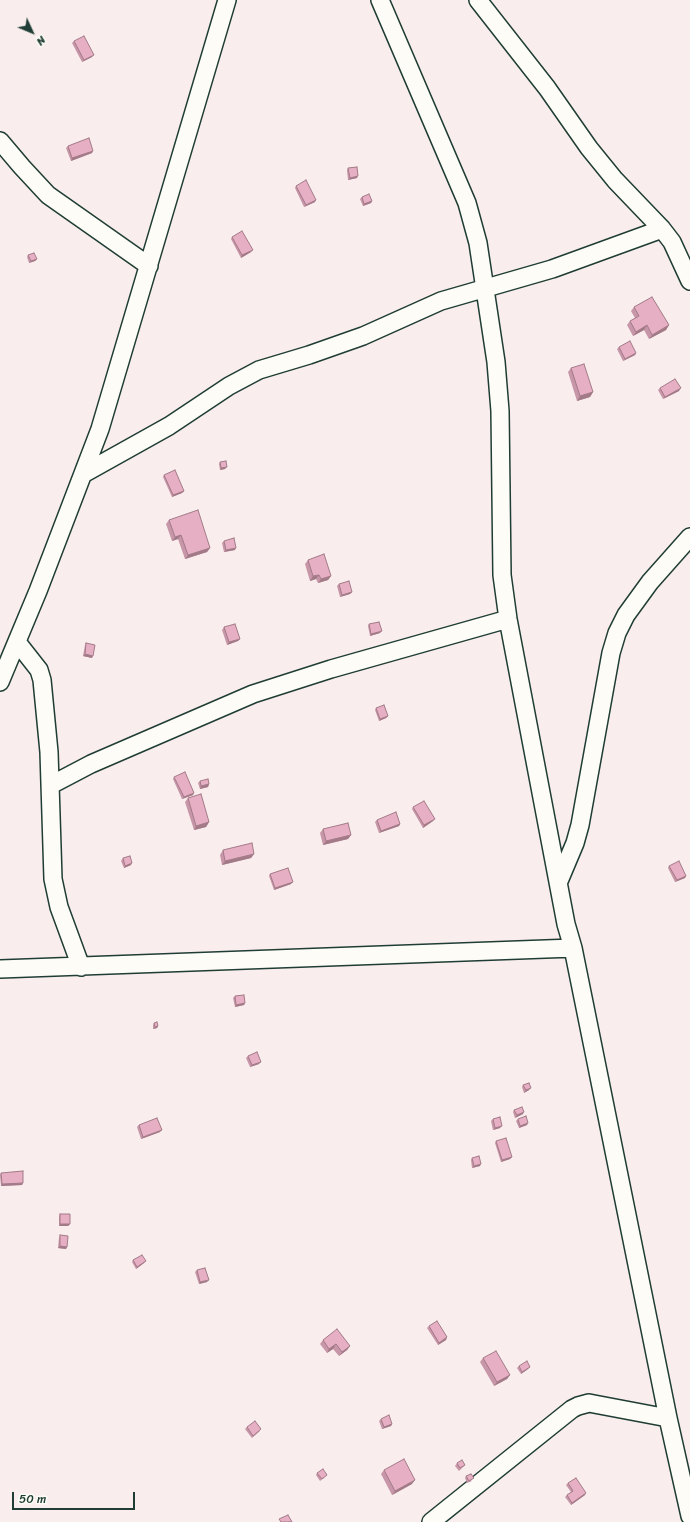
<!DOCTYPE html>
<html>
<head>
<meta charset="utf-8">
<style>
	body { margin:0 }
	#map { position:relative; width:690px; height:1522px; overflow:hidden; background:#f9eded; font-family:Sriracha,sans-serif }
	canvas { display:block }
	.north { position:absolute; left:12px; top:12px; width:40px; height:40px; -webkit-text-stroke:3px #fdfcf7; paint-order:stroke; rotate:134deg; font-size:11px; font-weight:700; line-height:16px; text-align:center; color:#1f3d34 }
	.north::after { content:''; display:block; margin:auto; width:14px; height:18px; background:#1f3d34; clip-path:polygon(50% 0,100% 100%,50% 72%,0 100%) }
	.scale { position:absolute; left:12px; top:1492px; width:123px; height:18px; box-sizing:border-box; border:2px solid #1f3d34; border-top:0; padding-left:5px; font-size:12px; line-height:14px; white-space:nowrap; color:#1f3d34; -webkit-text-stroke:3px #fdfcf7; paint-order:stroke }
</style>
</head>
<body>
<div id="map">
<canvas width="690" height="1522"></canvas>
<div class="north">N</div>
<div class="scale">50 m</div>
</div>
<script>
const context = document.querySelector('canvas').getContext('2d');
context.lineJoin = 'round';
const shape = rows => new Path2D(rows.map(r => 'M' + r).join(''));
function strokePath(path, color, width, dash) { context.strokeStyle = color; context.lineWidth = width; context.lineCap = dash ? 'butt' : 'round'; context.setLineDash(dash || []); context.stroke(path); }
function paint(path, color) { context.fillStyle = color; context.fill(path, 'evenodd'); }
const minor = shape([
	[380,0,467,203,478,243,496,362,500,411,502,575,508,619,566,924,573,948,668,1418,690,1516],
	[478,0,547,88,589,148,615,180,662,229,672,242,690,281],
	[0,141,22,167,48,195,149,266],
	[83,474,169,426,229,386,259,370,309,355,363,336,441,301,552,269,662,229],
	[17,642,39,670,42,680,49,752,53,879,59,907,81,967],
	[0,682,38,591,100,429,227,0],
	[51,785,91,764,253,694,331,669,508,619],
	[559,881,575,843,580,825,611,653,617,633,626,615,650,582,690,537],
	[0,969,573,948],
	[431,1522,572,1409,578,1406,589,1403,594,1404,668,1418]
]);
const wall = shape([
	[74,41,92,57,82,62,72,43],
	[68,146,92,153,71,161,66,148],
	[348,168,357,178,348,180,347,170],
	[296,186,315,202,304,207,295,188],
	[362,197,372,201,371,203,363,206,360,199],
	[232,237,251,252,241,258,231,239],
	[28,255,37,259,35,261,29,263,27,257],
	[634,307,669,325,666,330,649,339,644,330,633,336,627,325,630,321,635,318,631,311],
	[619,347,636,353,635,355,623,361,617,349],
	[571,368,593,392,590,397,577,401,568,372],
	[660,388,679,391,663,399,658,390],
	[220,462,225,469,220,470,219,464],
	[164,475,184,491,182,493,172,497,163,477],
	[169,520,210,548,207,552,185,559,178,539,172,541,166,524],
	[224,541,235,550,224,552,222,543],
	[308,560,331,576,328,580,318,583,316,579,310,581,305,564],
	[339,584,352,592,350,594,340,597,337,586],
	[369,624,380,633,370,636,368,626],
	[224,627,240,639,238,641,227,645,222,630],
	[86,643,92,658,83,656,85,645],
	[376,708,388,716,386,718,379,721,375,710],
	[174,777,193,795,182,799,173,779],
	[200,781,209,784,208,787,200,789,198,783],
	[188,798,209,822,206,827,194,830,185,802],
	[413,807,433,821,423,828,412,809],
	[377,820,400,824,399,826,379,833,375,822],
	[323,829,351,835,348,839,323,845,320,833],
	[223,850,254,854,251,858,222,865,220,855],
	[123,858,131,865,124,868,121,861],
	[669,866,686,876,685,878,675,882,668,868],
	[270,874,291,884,274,890,269,876],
	[235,996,245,1003,244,1005,235,1007,233,998],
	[154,1023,158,1026,157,1028,153,1029,153,1025],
	[248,1056,259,1064,250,1067,246,1058],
	[523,1085,529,1090,524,1093,522,1087],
	[514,1110,523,1114,515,1118,513,1112],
	[493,1119,500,1128,493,1130,491,1121],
	[518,1119,527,1125,519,1128,516,1121],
	[139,1125,160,1132,141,1139,137,1127],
	[496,1141,512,1157,510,1159,501,1162,495,1143],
	[472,1158,480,1166,472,1168,471,1160],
	[1,1173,23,1183,22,1185,1,1186,0,1175],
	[60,1214,70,1224,68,1226,59,1226,59,1216],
	[60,1235,67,1247,66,1249,58,1248,59,1238],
	[133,1260,144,1263,136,1269,132,1262],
	[197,1270,207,1282,199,1284,195,1272],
	[429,1326,447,1337,446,1340,438,1345,427,1328],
	[323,1340,350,1346,347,1350,339,1356,333,1349,327,1353,320,1344],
	[483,1358,510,1375,507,1379,494,1386,480,1362],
	[519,1366,528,1369,521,1374,517,1368],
	[381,1419,392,1424,391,1426,382,1429,379,1421],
	[247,1427,260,1431,252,1438,245,1429],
	[457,1463,465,1465,459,1471,455,1466],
	[384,1470,412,1484,392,1495,381,1474],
	[317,1473,325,1477,320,1481,316,1475],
	[466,1476,472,1481,467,1483,465,1478],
	[568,1483,585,1495,571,1505,565,1497,567,1495,571,1492,566,1485]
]);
const shadedWall = shape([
	[94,55,92,57,82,62,84,60],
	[93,151,92,153,71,161,72,158],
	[358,176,357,178,348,180,350,178],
	[316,200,315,202,304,207,306,205],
	[372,201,371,203,363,206,364,204],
	[253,250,251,252,241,258,242,255],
	[37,259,35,261,29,263,31,261],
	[647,325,644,330,633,336,636,332],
	[669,325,666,330,649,339,652,335],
	[636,353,635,355,623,361,625,359],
	[681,388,679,391,663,399,665,397],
	[593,392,590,397,577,401,580,396],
	[227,467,225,469,220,470,221,468],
	[184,491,182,493,172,497,173,495],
	[181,535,178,539,172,541,175,537],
	[210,548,207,552,185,559,188,555],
	[236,548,235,550,224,552,226,550],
	[319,575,316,579,310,581,313,576],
	[331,576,328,580,318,583,321,579],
	[352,592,350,594,340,597,342,595],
	[382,631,380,633,370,636,371,634],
	[240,639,238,641,227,645,229,642],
	[85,654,93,656,92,658,83,656],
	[388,716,386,718,379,721,380,719],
	[209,784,208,787,200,789,201,786],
	[194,793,193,795,182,799,184,797],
	[435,819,433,821,423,828,424,825],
	[209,822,206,827,194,830,196,826],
	[400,824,399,826,379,833,381,831],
	[351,835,348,839,323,845,326,841],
	[254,854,251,858,222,865,225,861],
	[132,863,131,865,124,868,125,866],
	[686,876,685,878,675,882,677,880],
	[293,882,291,884,274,890,275,888],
	[245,1003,244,1005,235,1007,236,1005],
	[158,1026,157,1028,153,1029,155,1027],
	[261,1062,259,1064,250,1067,252,1065],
	[531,1088,529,1090,524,1093,526,1090],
	[524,1112,523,1114,515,1118,517,1115],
	[528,1123,527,1125,519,1128,520,1126],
	[502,1126,500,1128,493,1130,495,1128],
	[162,1130,160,1132,141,1139,143,1137],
	[512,1157,510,1159,501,1162,502,1160],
	[481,1164,480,1166,472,1168,474,1166],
	[23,1183,22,1185,1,1186,2,1184],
	[60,1224,70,1224,68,1226,59,1226],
	[60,1246,67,1247,66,1249,58,1248],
	[146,1261,144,1263,136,1269,137,1267],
	[209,1280,207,1282,199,1284,200,1282],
	[447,1337,446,1340,438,1345,439,1343],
	[336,1344,333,1349,327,1353,329,1349],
	[350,1346,347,1350,339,1356,342,1352],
	[530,1367,528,1369,521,1374,522,1372],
	[510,1375,507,1379,494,1386,497,1382],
	[392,1424,391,1426,382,1429,384,1427],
	[415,1480,412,1484,392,1495,395,1491],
	[586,1493,585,1495,571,1505,572,1503]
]);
const building = shape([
	[84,36,94,55,84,60,74,41,84,36],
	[89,138,93,151,72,158,68,146,89,138],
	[357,167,358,176,350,178,348,168,357,167],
	[306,180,316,200,306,205,296,186,306,180],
	[369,194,372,201,364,204,362,197,369,194],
	[242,231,253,250,242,255,232,237,242,231],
	[34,253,37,259,31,261,28,255,34,253],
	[652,297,669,325,652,335,647,325,636,332,630,321,639,316,634,307,652,297],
	[630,341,636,353,625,359,619,347,630,341],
	[584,364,593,392,580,396,571,368,584,364],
	[675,379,681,388,665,397,660,388,675,379],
	[226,461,227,467,221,468,220,462,226,461],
	[175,470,184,491,173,495,164,475,175,470],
	[198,510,210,548,188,555,181,535,175,537,169,520,198,510],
	[234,538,236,548,226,550,224,541,234,538],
	[324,554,331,576,321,579,319,575,313,576,308,560,324,554],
	[349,581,352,592,342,595,339,584,349,581],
	[379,622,382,631,371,634,369,624,379,622],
	[235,624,240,639,229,642,224,627,235,624],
	[86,643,95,645,93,656,85,654,86,643],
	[384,705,388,716,380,719,376,708,384,705],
	[185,772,194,793,184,797,174,777,185,772],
	[208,779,209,784,201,786,200,781,208,779],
	[201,794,209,822,196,826,188,798,201,794],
	[424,801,435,819,424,825,413,807,424,801],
	[396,812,400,824,381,831,377,820,396,812],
	[348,823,351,835,326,841,323,829,348,823],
	[252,843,254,854,225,861,223,850,252,843],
	[130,856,132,863,125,866,123,858,130,856],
	[679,861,686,876,677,880,669,866,679,861],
	[288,868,293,882,275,888,270,874,288,868],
	[244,995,245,1003,236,1005,235,996,244,995],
	[157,1022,158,1026,155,1027,154,1023,157,1022],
	[257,1052,261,1062,252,1065,248,1056,257,1052],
	[529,1083,531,1088,526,1090,523,1085,529,1083],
	[522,1107,524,1112,517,1115,514,1110,522,1107],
	[526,1116,528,1123,520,1126,518,1119,526,1116],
	[500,1117,502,1126,495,1128,493,1119,500,1117],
	[157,1118,162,1130,143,1137,139,1125,157,1118],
	[506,1138,512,1157,502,1160,496,1141,506,1138],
	[479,1156,481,1164,474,1166,472,1158,479,1156],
	[23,1171,23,1183,2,1184,1,1173,23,1171],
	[60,1214,70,1214,70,1224,60,1224,60,1214],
	[60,1235,68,1236,67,1247,60,1246,60,1235],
	[142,1255,146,1261,137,1267,133,1260,142,1255],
	[205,1268,209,1280,200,1282,197,1270,205,1268],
	[437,1321,447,1337,439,1343,429,1326,437,1321],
	[337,1329,350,1346,342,1352,336,1344,329,1349,323,1340,337,1329],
	[496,1351,510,1375,497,1382,483,1358,496,1351],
	[527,1361,530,1367,522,1372,519,1366,527,1361],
	[389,1415,392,1424,384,1427,381,1419,389,1415],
	[255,1421,261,1429,253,1436,247,1427,255,1421],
	[404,1459,415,1480,395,1491,384,1470,404,1459],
	[462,1460,465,1465,460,1468,457,1463,462,1460],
	[323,1469,327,1475,322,1479,317,1473,323,1469],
	[471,1474,474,1478,469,1481,466,1476,471,1474],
	[576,1478,586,1493,572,1503,567,1495,573,1491,568,1483,576,1478],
	[288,1515,292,1522,281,1522,279,1519,288,1515]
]);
strokePath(minor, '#1f3d34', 20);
strokePath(minor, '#fdfcf7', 17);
paint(wall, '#c796a8');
paint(shadedWall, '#a27a88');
paint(building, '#e7afc3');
strokePath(building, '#a27a88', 1);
</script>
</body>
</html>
